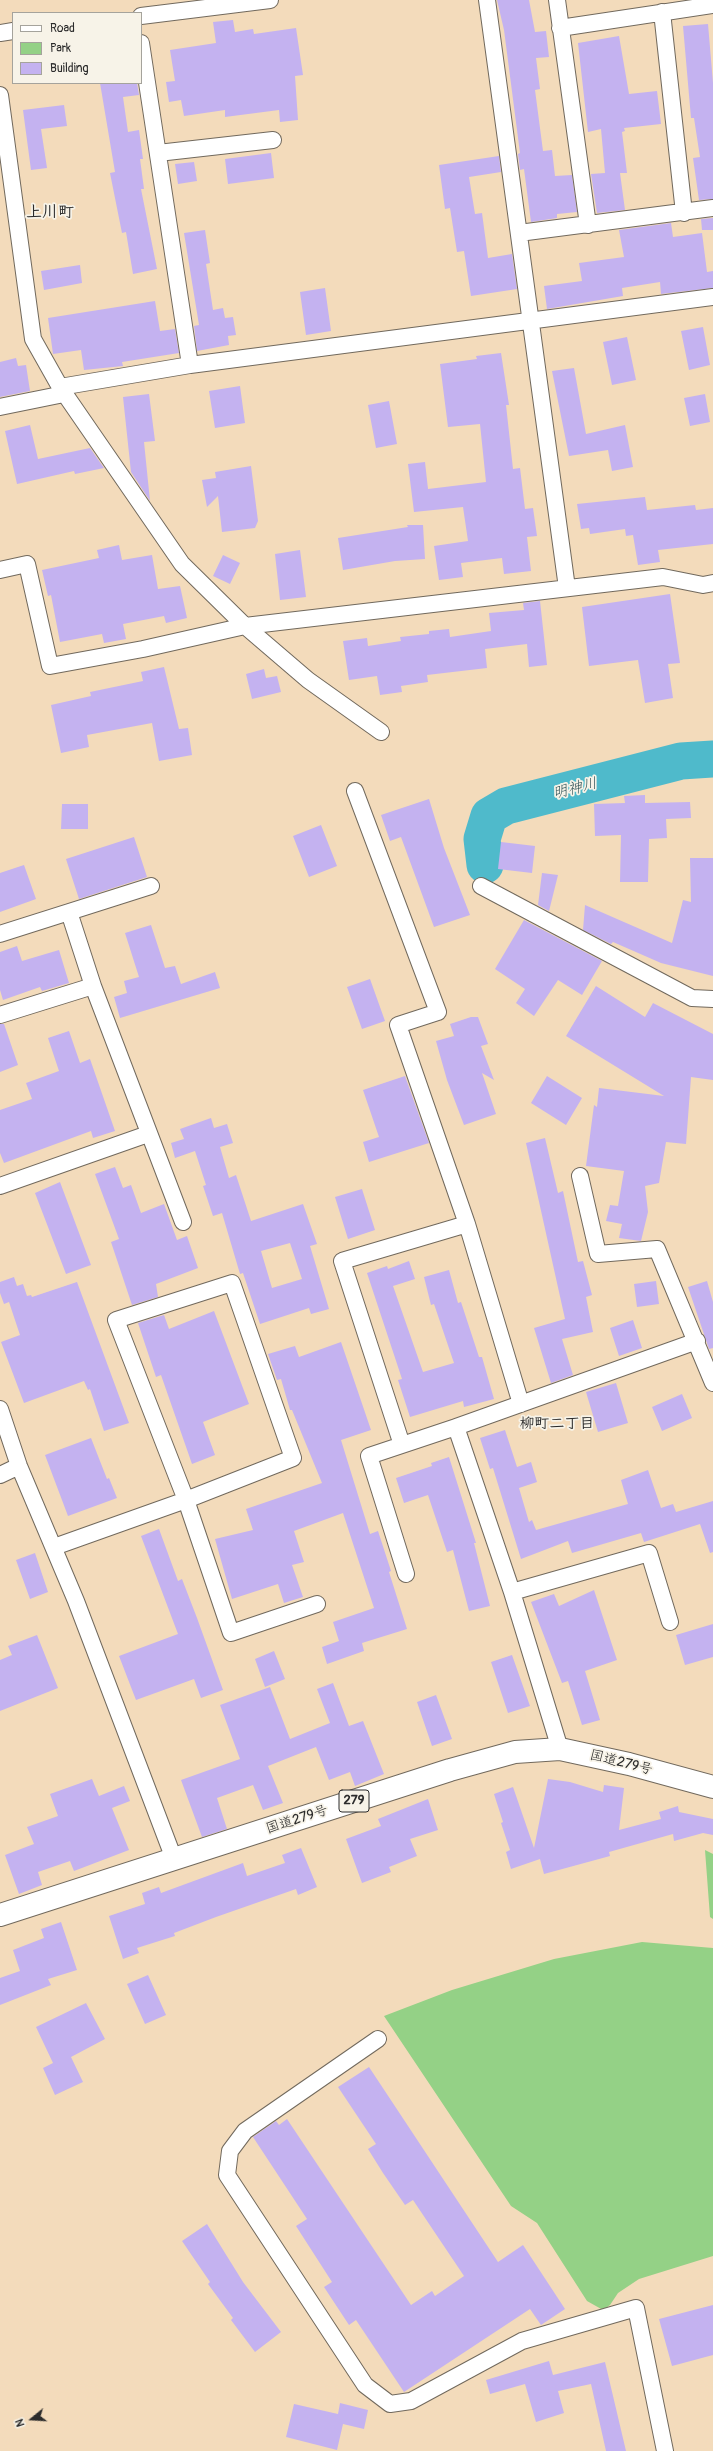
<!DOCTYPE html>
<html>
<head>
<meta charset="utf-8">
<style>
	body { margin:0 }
	#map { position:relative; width:713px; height:2451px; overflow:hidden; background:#f3dbbb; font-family:Pangolin,sans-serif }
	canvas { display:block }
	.legend { position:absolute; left:12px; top:12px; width:130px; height:72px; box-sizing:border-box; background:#f7f3e8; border:1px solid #a5a39c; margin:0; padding:5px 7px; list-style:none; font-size:12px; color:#2b2b2b }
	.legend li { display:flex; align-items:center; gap:8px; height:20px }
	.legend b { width:20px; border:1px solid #a5a39c }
	.north { position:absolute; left:12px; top:2399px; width:40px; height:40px; -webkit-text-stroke:3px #f7f3e8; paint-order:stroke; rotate:252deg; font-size:11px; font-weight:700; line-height:16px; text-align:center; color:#2b2b2b }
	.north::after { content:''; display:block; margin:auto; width:14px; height:18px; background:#2b2b2b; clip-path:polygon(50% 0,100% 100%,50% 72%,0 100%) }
</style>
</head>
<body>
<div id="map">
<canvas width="713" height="2451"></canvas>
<ul class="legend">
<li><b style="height:5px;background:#fff"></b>Road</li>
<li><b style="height:11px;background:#94d186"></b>Park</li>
<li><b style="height:11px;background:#c4b2f0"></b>Building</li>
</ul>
<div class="north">N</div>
</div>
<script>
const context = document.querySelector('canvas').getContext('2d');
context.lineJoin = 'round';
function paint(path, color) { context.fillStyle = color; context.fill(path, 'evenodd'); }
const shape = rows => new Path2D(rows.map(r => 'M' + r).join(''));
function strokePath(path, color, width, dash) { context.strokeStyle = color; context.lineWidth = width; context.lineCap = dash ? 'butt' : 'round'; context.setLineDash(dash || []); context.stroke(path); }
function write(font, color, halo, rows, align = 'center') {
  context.font = font + ' Pangolin,"Klee One",sans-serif'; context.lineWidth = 3.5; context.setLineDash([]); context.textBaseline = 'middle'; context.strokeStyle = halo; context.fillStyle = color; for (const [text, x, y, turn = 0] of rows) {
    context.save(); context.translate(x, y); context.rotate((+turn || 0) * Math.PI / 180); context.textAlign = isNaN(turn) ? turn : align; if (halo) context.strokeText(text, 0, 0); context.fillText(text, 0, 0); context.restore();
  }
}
const green = shape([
	[705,1850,713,1854,713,1919,710,1917],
	[642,1942,713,1948,713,2256,639,2279,618,2293,610,2305,603,2310,587,2301,537,2223,511,2206,384,2016,452,1990,554,1959]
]);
const river = shape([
	[485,865,482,839,489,816,506,806,681,761,713,759]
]);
const building = shape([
	[497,0,529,0,535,32,546,31,549,57,536,58,540,89,535,90,543,151,552,150,555,176,572,175,577,212,557,214,557,218,531,222,524,169,520,170,518,154,520,153,504,30],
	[233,20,235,32,253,29,254,34,296,28,303,75,295,76,298,120,280,122,279,110,225,117,225,110,184,116,181,100,169,102,166,82,175,81,170,50,216,43,213,22],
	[708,24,713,83,713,199,699,200,693,158,700,157,694,118,691,118,683,26],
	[619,36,629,94,657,91,661,124,624,128,625,131,622,132,627,173,620,173,625,210,597,213,591,174,605,173,601,129,588,132,578,43],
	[100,83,137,83,139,95,123,97,128,132,139,130,143,159,140,159,144,189,141,189,157,269,133,274,126,232,122,233,110,173,115,172],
	[64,105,67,126,41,129,47,168,31,170,23,110],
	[271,153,274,178,228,184,225,159],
	[499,156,501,172,469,177,475,214,482,213,488,258,512,254,517,289,471,296,464,251,457,252,450,208,445,209,439,165],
	[194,162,197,181,178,184,175,164],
	[713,218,713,230,702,230,701,219],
	[671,223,673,237,702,233,707,272,713,271,713,288,661,294,660,282,622,288,623,296,547,309,544,286,582,281,579,263,624,257,619,230],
	[205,230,210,263,206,264,213,310,223,308,225,318,233,317,236,335,228,336,229,345,197,351,194,326,199,325,184,233],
	[80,265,82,283,44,290,41,271],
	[325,288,331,331,306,335,300,292],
	[155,301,160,331,175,329,179,353,122,362,123,366,84,370,81,350,53,354,48,318],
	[703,327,710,365,689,370,681,331],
	[627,337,636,380,612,385,603,342],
	[501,353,509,405,506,405,513,469,520,468,525,509,533,508,537,536,527,537,531,571,504,574,502,558,461,563,463,577,439,580,434,546,468,541,463,507,414,512,408,464,425,462,428,489,486,482,480,424,448,427,440,364,477,359,476,356],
	[16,358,18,366,26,365,30,391,0,397,0,362],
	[574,368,586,434,625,425,633,467,612,471,608,450,569,456,552,371],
	[240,386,245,423,215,428,209,391],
	[149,394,155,441,144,442,150,501,131,472,123,397],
	[705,394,710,422,690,426,684,398],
	[389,401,397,444,376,448,368,405],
	[30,425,38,459,90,448,104,468,75,474,74,471,17,484,5,431],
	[251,466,258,521,255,528,222,532,218,496,207,507,202,480,216,478,215,472],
	[645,497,647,510,695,505,696,510,713,508,713,544,658,550,660,562,638,565,633,535,626,536,625,529,590,534,589,528,581,529,577,504],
	[407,525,423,525,425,559,395,561,343,570,338,538,408,527],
	[119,545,122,560,152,555,158,589,180,586,187,618,166,623,164,616,123,624,126,639,104,643,102,634,60,642,51,595,48,596,42,570,99,558,97,550],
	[300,550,306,597,280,600,275,554],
	[223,555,240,563,230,584,213,576],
	[670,594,680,663,668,664,673,698,645,703,638,660,589,666,582,607],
	[540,601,547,665,529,667,527,644,485,649,487,668,427,675,428,682,401,686,402,692,380,695,377,676,349,680,343,641,367,638,368,646,401,641,400,637,429,634,429,631,449,629,450,637,491,631,489,613,524,610,523,603],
	[164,667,179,729,188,728,192,755,159,761,152,723,87,735,89,747,61,753,51,705,91,696,90,692,143,681,141,672],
	[264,669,266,678,277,676,281,692,252,699,246,674],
	[645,795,645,803,690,802,691,818,666,819,667,838,649,839,648,882,620,882,621,835,595,836,594,804,625,803,624,796],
	[429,799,444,848,470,915,434,927,401,837,390,841,381,815],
	[62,804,88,804,88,829,61,829],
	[321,825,337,866,309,877,293,836],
	[134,837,147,877,79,899,66,859],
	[501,842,535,846,532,873,498,869],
	[690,858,713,858,713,976,661,963,613,942,611,944,583,930,585,905,672,943,683,900,691,902],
	[24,865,36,899,0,912,0,873],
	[542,873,558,875,549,911,538,905],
	[524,920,602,961,582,995,558,980,534,1016,516,1003,525,989,495,969],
	[151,925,165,968,175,966,181,984,215,972,220,988,120,1018,114,997,127,993,124,981,139,977,125,933],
	[17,946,22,961,59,950,69,983,42,991,40,987,3,1000,0,990,0,952],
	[370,979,385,1021,362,1029,347,987],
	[596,986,645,1017,653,1003,713,1034,713,1080,691,1077,686,1144,666,1142,659,1183,645,1186,648,1212,641,1241,619,1238,622,1224,606,1221,610,1205,618,1206,624,1171,586,1166,594,1105,597,1107,599,1088,664,1096,566,1036],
	[471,1017,478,1017,488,1044,481,1046,494,1080,482,1073,496,1114,464,1125,447,1080,436,1041,454,1036,450,1024],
	[0,1024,4,1024,18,1065,0,1072],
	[69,1031,80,1063,90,1059,115,1131,93,1138,91,1131,4,1163,0,1153,0,1110,32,1099,26,1083,59,1071,48,1038],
	[405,1076,429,1143,369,1162,363,1142,379,1137,363,1090],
	[547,1076,582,1098,566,1125,531,1103],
	[211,1118,214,1128,227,1124,233,1143,220,1147,229,1178,236,1175,251,1221,303,1204,317,1244,310,1246,329,1309,311,1314,309,1308,260,1324,243,1273,240,1274,222,1213,213,1216,203,1186,206,1185,195,1151,175,1158,171,1143,184,1139,180,1129],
	[290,1243,302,1279,272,1288,261,1251],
	[545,1138,558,1193,563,1191,578,1262,583,1261,592,1295,586,1297,593,1332,562,1339,573,1375,551,1383,534,1328,565,1319,526,1143],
	[115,1167,123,1188,131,1185,141,1213,164,1204,177,1240,187,1236,198,1268,156,1284,158,1297,132,1305,111,1242,119,1239,95,1174],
	[60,1182,91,1265,66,1274,35,1193],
	[362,1189,375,1230,348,1239,335,1197],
	[409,1261,415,1279,393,1286,423,1372,454,1363,434,1304,431,1305,424,1277,449,1270,458,1303,461,1302,479,1357,482,1357,494,1399,464,1407,463,1401,410,1417,398,1380,402,1379,367,1273,387,1266,388,1269],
	[14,1277,17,1286,23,1284,27,1296,31,1295,32,1297,77,1282,129,1423,104,1431,90,1389,88,1390,84,1381,24,1403,1,1342,20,1335,9,1302,4,1304,0,1293,0,1282],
	[656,1281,659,1304,637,1307,634,1284],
	[707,1281,713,1302,713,1348,709,1349,688,1287],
	[214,1311,249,1404,203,1422,215,1455,192,1464,161,1375,156,1377,138,1323,164,1315,169,1329],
	[633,1320,642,1348,619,1356,610,1328],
	[341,1342,371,1430,341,1440,370,1534,378,1531,391,1571,389,1572,407,1629,362,1643,364,1651,327,1664,322,1647,339,1641,333,1622,374,1608,343,1513,294,1531,304,1562,292,1565,303,1597,284,1603,278,1584,232,1599,215,1539,253,1530,246,1509,322,1483,292,1410,290,1410,281,1379,277,1380,268,1354,295,1346,299,1357],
	[616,1383,628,1423,598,1432,586,1392],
	[682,1394,692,1418,662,1431,652,1407],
	[505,1430,517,1467,531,1462,537,1482,519,1488,529,1522,532,1520,536,1530,628,1504,621,1480,648,1470,661,1508,673,1504,676,1512,713,1501,713,1552,710,1553,700,1524,644,1542,641,1533,572,1553,568,1541,521,1559,493,1468,490,1469,480,1438],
	[91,1438,107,1479,109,1478,117,1498,68,1516,45,1455],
	[449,1457,476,1543,474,1543,490,1606,469,1611,453,1550,447,1552,428,1495,404,1503,396,1478,432,1466,431,1463],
	[159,1529,178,1581,182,1579,197,1618,223,1690,201,1698,194,1679,136,1700,119,1656,178,1634,141,1536],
	[35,1553,48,1592,30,1599,16,1560],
	[594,1590,617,1660,585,1671,600,1720,582,1725,568,1681,562,1683,531,1602,554,1594,559,1606],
	[713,1624,713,1657,685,1665,676,1635],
	[37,1635,58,1688,0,1711,0,1660,12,1655,8,1646],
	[274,1651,285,1679,265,1687,255,1659],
	[512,1655,530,1706,508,1713,491,1662],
	[333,1683,349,1726,363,1721,384,1774,355,1786,350,1772,329,1780,316,1747,268,1766,283,1803,263,1810,253,1785,217,1798,227,1829,202,1837,181,1780,240,1759,220,1705,270,1687,290,1739,330,1723,317,1689],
	[436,1695,452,1739,432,1746,417,1702],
	[92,1779,99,1796,124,1786,130,1801,112,1808,129,1850,74,1871,70,1861,38,1872,42,1885,19,1894,5,1855,34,1844,27,1827,58,1816,50,1794],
	[548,1779,570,1782,603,1792,604,1785,624,1788,619,1830,661,1819,659,1812,678,1806,679,1812,713,1819,713,1835,703,1833,674,1841,673,1834,609,1852,610,1856,544,1874,540,1859,511,1869,506,1852,510,1850,501,1823,503,1822,494,1794,513,1787,534,1848],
	[428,1799,438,1830,410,1839,417,1856,389,1867,391,1872,362,1883,346,1839,381,1826,378,1819],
	[301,1848,317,1887,298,1895,296,1889,216,1917,174,1933,175,1936,137,1948,139,1953,123,1959,109,1916,145,1904,142,1893,159,1887,161,1893,243,1863,247,1876,285,1863,282,1855],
	[61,1922,77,1970,48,1979,51,1985,0,2005,0,1978,20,1971,13,1950,44,1938,41,1929],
	[148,1975,166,2015,145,2024,127,1984],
	[86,2003,105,2039,71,2057,83,2082,55,2095,43,2068,53,2063,36,2027],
	[369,2067,498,2262,523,2245,565,2309,541,2325,530,2309,404,2392,356,2320,349,2325,324,2287,332,2282,296,2226,307,2219,253,2137,276,2121,279,2125,287,2119,411,2305,432,2291,435,2296,464,2276,413,2200,405,2205,383,2173,368,2149,376,2144,338,2087],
	[207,2224,243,2282,281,2332,255,2352,231,2320,233,2318,208,2284,210,2282,182,2241],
	[713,2305,713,2355,672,2366,659,2319],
	[549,2361,553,2375,605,2362,626,2451,606,2451,591,2384,558,2391,564,2413,536,2422,525,2384,490,2394,486,2380],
	[340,2403,368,2410,364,2429,343,2424,337,2450,286,2437,294,2404,338,2414]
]);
const minor = shape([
	[487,0,567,588],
	[557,0,588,225],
	[662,12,684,213],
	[141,16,270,0],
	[560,28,713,5],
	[0,33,13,31],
	[141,43,190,365],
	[0,95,33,339,60,387,190,365,713,297],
	[158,153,273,140],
	[519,233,713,208],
	[60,387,182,564,245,626,308,680,381,732],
	[0,407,64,394],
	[0,570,27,564,50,666,143,649,245,626,663,577,703,585,713,583],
	[355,791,438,1012,398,1025,467,1224,521,1404],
	[481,886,692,998,713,999],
	[69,912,93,986],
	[0,934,151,886],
	[0,1015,93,986,183,1222],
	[580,1176,598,1254,657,1249,713,1383],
	[0,1186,148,1134],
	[0,1409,19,1466,76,1601,174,1859],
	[456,1427,697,1341],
	[402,1445,342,1261,467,1224],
	[0,1475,19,1466],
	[54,1547,186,1500,293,1458,232,1283,116,1320,186,1500,231,1633,317,1604],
	[406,1574,369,1456,456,1427,512,1592,560,1749],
	[512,1592,649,1553,670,1622],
	[378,2039,245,2131,230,2151,227,2175,365,2385,390,2404,411,2401,522,2341,636,2308,665,2451]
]);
const trunk = shape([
	[0,1915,450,1770,515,1752,560,1749,629,1764,713,1787]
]);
const shields = [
	[354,1801,30]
];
const shieldNames = [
	["279",354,1801]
];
const streetNames = [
	["国道279号",621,1763,14],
	["国道279号",297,1820,-18]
];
const waterNames = [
	["明神川",575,789,-14]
];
const neighbourhoodNames = [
	["柳町二丁目",557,1424]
];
const quarterNames = [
	["上川町",50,213]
];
paint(green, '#94d186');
strokePath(river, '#4fbacb', 37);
paint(building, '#c4b2f0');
strokePath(minor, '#71695d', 18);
strokePath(trunk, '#71695d', 24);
strokePath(minor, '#fff', 16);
strokePath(trunk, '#fff', 22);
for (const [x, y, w] of shields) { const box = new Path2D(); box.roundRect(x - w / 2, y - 11, w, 22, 3); context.fillStyle = '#f7f3e8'; context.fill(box); strokePath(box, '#2b2b2b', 1); }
write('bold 13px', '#2b2b2b', null, shieldNames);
write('14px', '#2b2b2b', '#f7f3e8', streetNames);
write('italic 15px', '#36565b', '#f7f3e8', waterNames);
write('bold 15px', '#2b2b2b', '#f7f3e8', neighbourhoodNames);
write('bold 16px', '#2b2b2b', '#f7f3e8', quarterNames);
</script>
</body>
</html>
